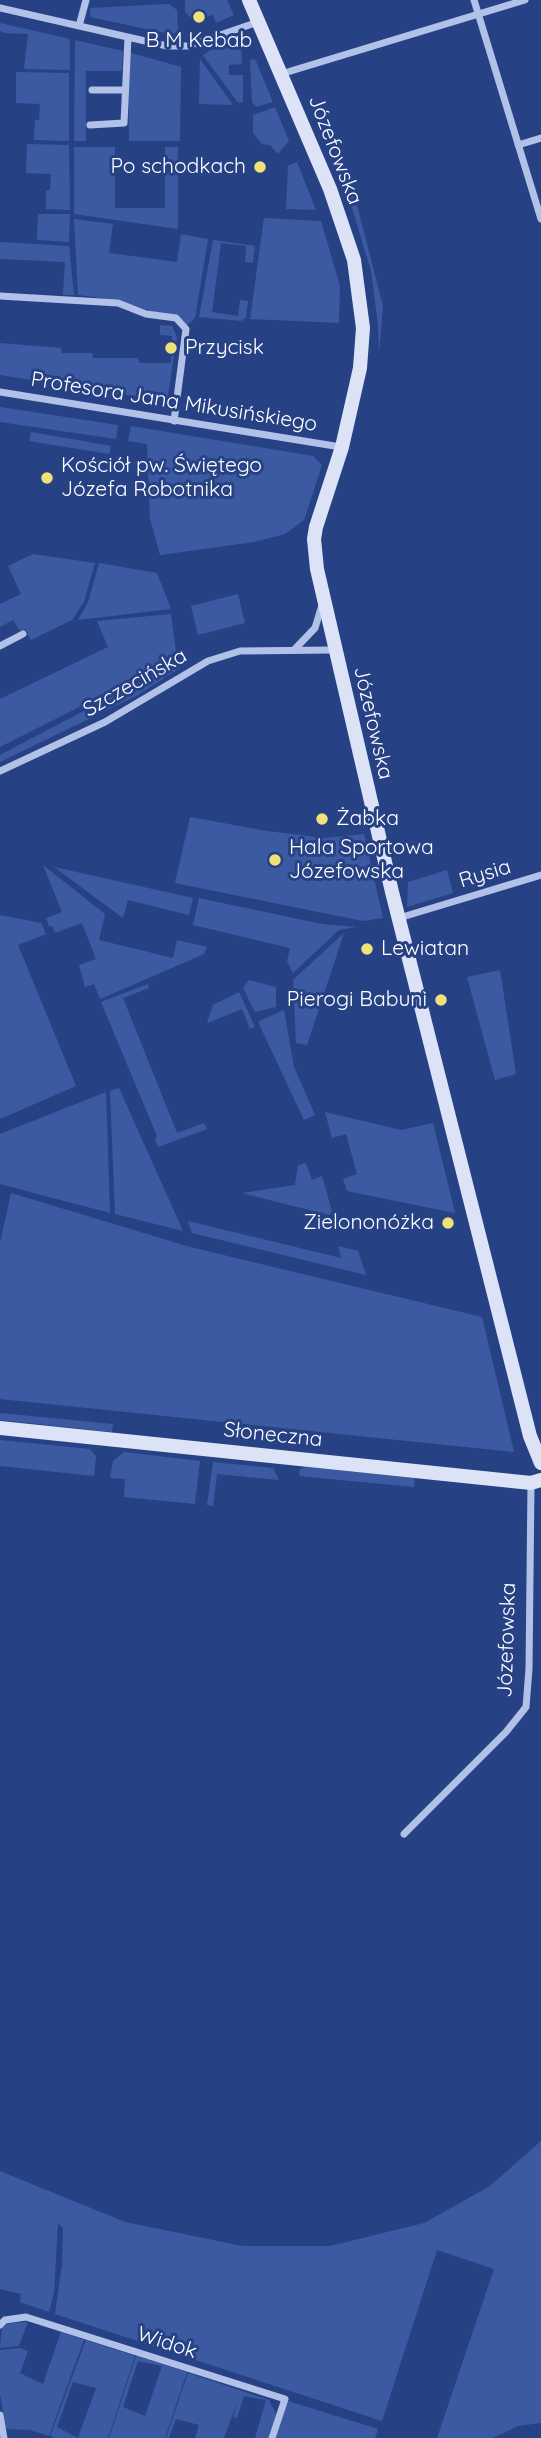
<!DOCTYPE html>
<html>
<head>
<meta charset="utf-8">
<style>
	body { margin:0 }
	canvas { display:block; background:#274185 }
</style>
</head>
<body>
<canvas width="541" height="2438"></canvas>
<script>
const context = document.querySelector('canvas').getContext('2d');
context.lineJoin = 'round';
function paint(path, color) { context.fillStyle = color; context.fill(path, 'evenodd'); }
const shape = rows => new Path2D(rows.map(r => 'M' + r).join(''));
function strokePath(path, color, width, dash) { context.strokeStyle = color; context.lineWidth = width; context.lineCap = dash ? 'butt' : 'round'; context.setLineDash(dash || []); context.stroke(path); }
function write(font, color, halo, rows, align = 'center') {
  context.font = font + ' Quicksand,sans-serif'; context.lineWidth = 6; context.setLineDash([]); context.textBaseline = 'middle'; context.strokeStyle = halo; context.fillStyle = color; for (const [text, x, y, turn = 0] of rows) {
    context.save(); context.translate(x, y); context.rotate((+turn || 0) * Math.PI / 180); context.textAlign = isNaN(turn) ? turn : align; if (halo) context.strokeText(text, 0, 0); context.fillText(text, 0, 0); context.restore();
  }
}
const green = shape([
	[185,0,227,0,234,15,216,23,213,15,206,17,204,10,192,14,195,22,185,12],
	[169,4,177,10,178,33,165,33,90,17,90,8],
	[0,23,70,39,70,70,24,69,28,34,4,33,0,31],
	[75,40,123,51,122,71,86,71,86,141,74,141],
	[241,42,242,64,229,65,229,75,243,75,243,102,238,103,203,55,211,50],
	[128,52,181,67,180,141,129,141],
	[200,59,233,105,199,104],
	[255,59,273,102,256,107,252,102,250,60],
	[16,72,69,73,69,141,34,140,35,120,39,120,40,104,16,103],
	[275,107,289,141,278,154,270,145,262,144,253,133,253,115],
	[27,144,69,145,70,210,46,209,46,191,50,190,51,174,26,173],
	[74,147,115,147,115,208,165,208,165,147,178,147,178,229,74,214],
	[297,162,316,210,286,209,288,166],
	[352,186,383,306,379,353,378,325,371,271,346,188],
	[38,214,70,214,69,242,37,240],
	[264,218,321,221,340,286,339,323,250,319],
	[74,219,113,224,109,253,177,262,181,234,208,239,195,318,186,326,184,323,119,300,78,295],
	[213,240,255,246,253,263,245,262,246,246,221,243,212,312,238,316,240,300,248,301,246,318,241,321,199,317],
	[0,242,69,246,74,295,63,295,65,262,0,259],
	[160,325,172,326,177,337,167,401,0,375,0,343,61,348,62,353,92,353,93,358,138,358,139,363,171,363,172,336,160,335],
	[0,407,118,425,116,439,0,422],
	[131,426,313,456,322,465,304,520,285,534,254,542,160,555,150,519,147,444,128,441],
	[31,432,111,446,109,454,29,441],
	[33,554,95,563,84,602,72,620,31,640,25,629,20,631,13,620,0,627,0,604,21,594,8,566],
	[99,563,157,573,171,609,78,620,88,602],
	[238,594,245,623,198,635,191,606],
	[171,614,176,652,89,702,0,747,0,699,108,647,97,621],
	[177,662,180,668,136,696,0,762,0,755],
	[190,817,267,831,325,838,364,834,383,918,363,921,175,883],
	[43,865,105,914,99,940,173,958,177,940,207,947,204,954,100,999,94,984,85,987,79,965,96,959,82,923,55,933,52,926,49,926,46,918,62,912],
	[54,867,193,898,189,915,128,900,123,918],
	[447,870,453,893,407,907,408,882],
	[199,898,322,924,356,927,339,930,293,973,287,961,290,948,193,925],
	[0,915,41,923,46,934,18,945,76,1086,0,1119],
	[344,933,307,1045,296,1043,293,980],
	[500,970,516,1074,495,1080,467,977],
	[249,980,276,987,276,1007,255,1012,243,988],
	[148,984,149,988,123,998,177,1133,204,1123,207,1129,158,1147,155,1139,157,1136,101,1002],
	[239,992,255,1027,250,1029,242,1009,207,1023,213,1005],
	[284,1010,294,1067,315,1115,304,1120,259,1024,259,1021],
	[119,1088,183,1231,115,1214,110,1091],
	[106,1092,110,1213,0,1184,0,1134],
	[325,1112,401,1130,433,1123,455,1213,347,1191,343,1179,357,1174,346,1134,332,1138],
	[306,1163,312,1180,322,1176,332,1211,329,1215,242,1193,295,1185,298,1165],
	[11,1193,190,1247,482,1317,514,1452,0,1399,0,1243],
	[188,1221,341,1258,338,1246,358,1251,366,1275,192,1233],
	[0,1413,113,1424,112,1432,0,1420],
	[0,1440,90,1449,96,1456,94,1476,0,1466],
	[124,1452,200,1461,195,1504,124,1497,125,1479,110,1478,113,1461],
	[213,1462,273,1468,279,1480,217,1474,213,1506,207,1505],
	[306,1467,415,1478,414,1487,299,1476,300,1469],
	[541,2141,541,2423,518,2426,493,2438,437,2438,494,2269,437,2250,382,2421,55,2314,62,2265,63,2228,58,2223,54,2293,49,2312,20,2302,21,2294,0,2289,0,2171,125,2222,242,2246,330,2246,424,2223,490,2186],
	[28,2322,19,2346,0,2348,2,2327,10,2323],
	[61,2332,84,2340,49,2436,30,2430,6,2429,0,2394,0,2350,20,2348,28,2351,20,2373,43,2384],
	[86,2340,135,2356,108,2438,78,2438,96,2388,73,2382,57,2427,78,2438,55,2438,50,2436],
	[136,2356,187,2372,165,2438,109,2438],
	[138,2361,162,2366,145,2416,123,2407],
	[188,2373,269,2400,276,2414,268,2438,255,2438,266,2400,244,2396,237,2418,233,2417,239,2397,224,2438,195,2438,199,2425,176,2419,169,2438,166,2438],
	[285,2400,378,2429,375,2438,274,2438]
]);
const street = shape([
	[474,0,541,219],
	[0,8,167,46,188,46,258,22],
	[79,26,86,0],
	[281,74,525,0],
	[92,90,124,90],
	[90,125,124,123,128,37],
	[518,145,541,138],
	[0,296,118,303,146,314,176,318,186,329,174,421],
	[0,392,341,447],
	[0,646,23,634],
	[294,650,315,628,322,605],
	[0,771,105,722,208,661,240,651,334,650],
	[399,918,541,875],
	[404,1834,506,1732,526,1707,529,1669,531,1484],
	[0,2325,5,2320,26,2317,285,2399,272,2438],
	[0,2415,4,2438]
]);
const secondary = shape([
	[249,0,330,189,354,260,363,328,360,368,342,447,316,527,314,539,317,569,392,892,530,1436,541,1463],
	[0,1428,502,1480,531,1483,541,1480]
]);
const markers = [
	[199,17,7,"#f0e178"],
	[260,167,7,"#f0e178"],
	[171,348,7,"#f0e178"],
	[47,478,7,"#f0e178"],
	[322,819,7,"#f0e178"],
	[275,860,7,"#f0e178"],
	[367,949,7,"#f0e178"],
	[441,1000,7,"#f0e178"],
	[448,1223,7,"#f0e178"]
];
const poiNames = [
	["B M Kebab",199,41,"center"],
	["Po schodkach",246,167,"right"],
	["Przycisk",185,348],
	["Kościół pw. Świętego",61,466],
	["Józefa Robotnika",61,490],
	["Żabka",336,819],
	["Hala Sportowa",289,848],
	["Józefowska",289,872],
	["Lewiatan",381,949],
	["Pierogi Babuni",427,1000,"right"],
	["Zielononóżka",434,1223,"right"]
];
const streetNames = [
	["Józefowska",335,150,69],
	["Profesora Jana Mikusińskiego",174,402,9],
	["Szczecińska",135,683,-30],
	["Józefowska",373,723,77],
	["Rysia",485,874,-17],
	["Słoneczna",273,1435,6],
	["Józefowska",507,1640,-88],
	["Widok",167,2343,18]
];
paint(green, '#3c5aa2');
strokePath(street, '#b2c1e8', 7);
strokePath(secondary, '#dce3f7', 14);
for (const [x, y, r, color] of markers) { const dot = new Path2D(); dot.arc(x, y, r, 0, 2 * Math.PI); context.fillStyle = color; context.fill(dot); strokePath(dot, '#274185', 2.5); }
write('21px', '#fff', '#274185', poiNames, 'left');
write('21px', '#fff', '#274185', streetNames);
</script>
</body>
</html>
